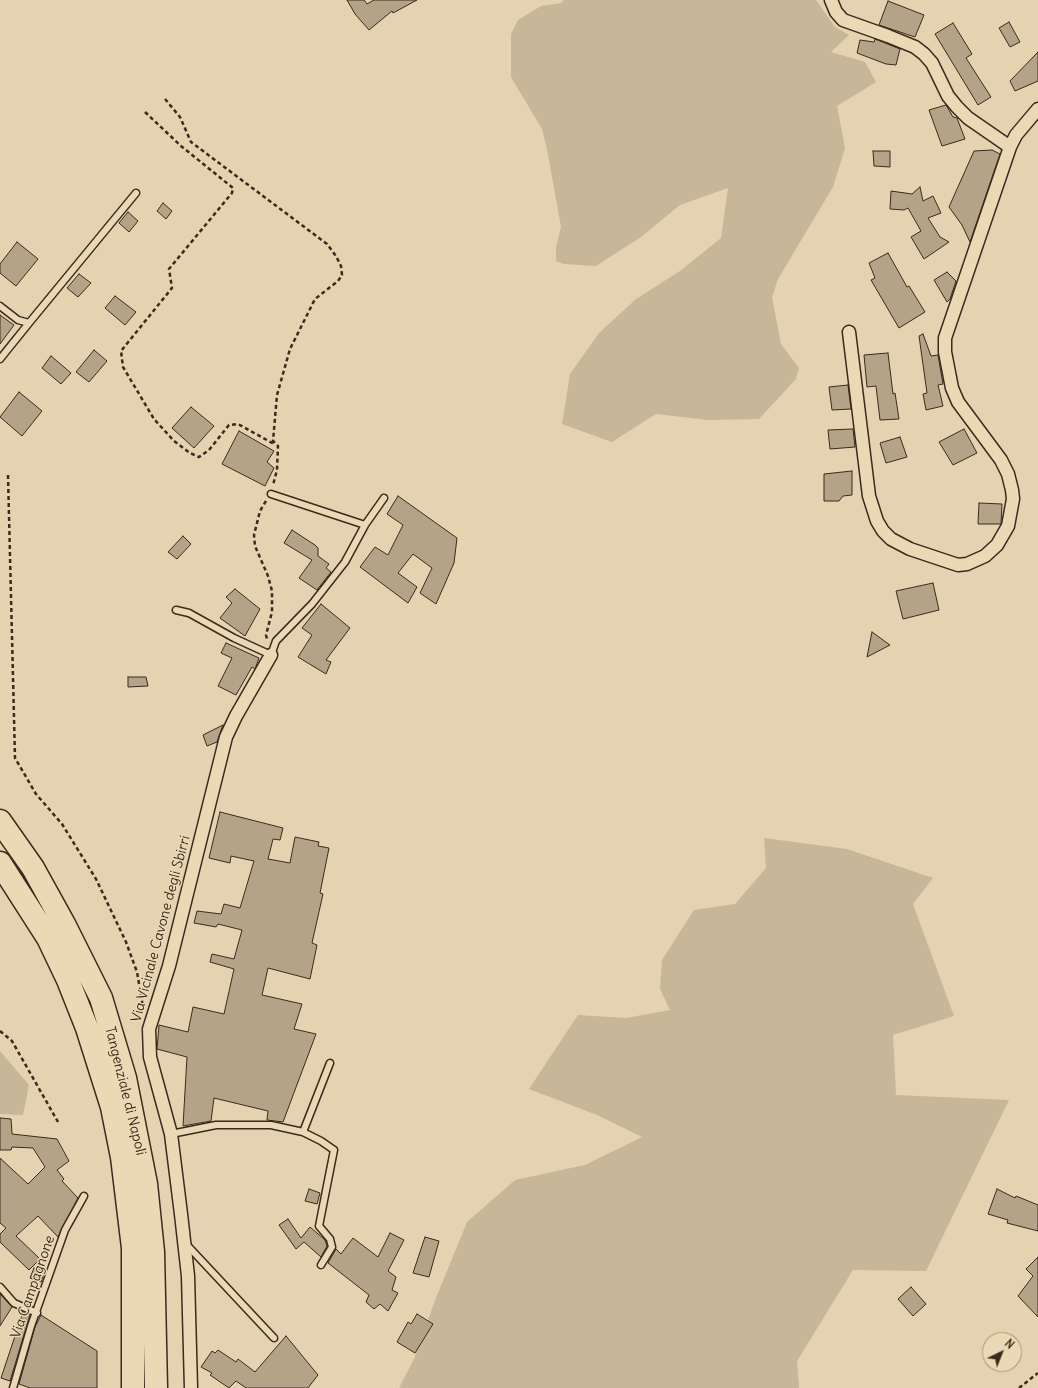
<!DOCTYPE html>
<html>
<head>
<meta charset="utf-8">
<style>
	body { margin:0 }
	#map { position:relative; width:1038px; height:1388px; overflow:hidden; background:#e4d2b0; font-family:Delius,sans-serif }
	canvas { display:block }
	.north { position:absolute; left:982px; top:1332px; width:40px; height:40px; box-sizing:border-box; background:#ebd9b6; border:1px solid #a59379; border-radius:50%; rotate:43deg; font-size:11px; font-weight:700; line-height:16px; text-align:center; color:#3b2a1e }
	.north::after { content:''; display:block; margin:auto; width:14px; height:18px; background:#3b2a1e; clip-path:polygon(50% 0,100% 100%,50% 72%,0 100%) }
</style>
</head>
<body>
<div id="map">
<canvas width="1038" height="1388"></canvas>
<div class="north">N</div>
</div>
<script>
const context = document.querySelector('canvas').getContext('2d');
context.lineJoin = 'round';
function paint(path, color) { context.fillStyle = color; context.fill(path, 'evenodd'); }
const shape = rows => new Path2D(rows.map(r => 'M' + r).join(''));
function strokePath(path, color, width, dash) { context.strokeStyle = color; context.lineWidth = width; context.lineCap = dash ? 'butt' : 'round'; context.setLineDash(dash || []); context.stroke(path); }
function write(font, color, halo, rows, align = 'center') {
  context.font = font + ' Delius,sans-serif'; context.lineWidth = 3; context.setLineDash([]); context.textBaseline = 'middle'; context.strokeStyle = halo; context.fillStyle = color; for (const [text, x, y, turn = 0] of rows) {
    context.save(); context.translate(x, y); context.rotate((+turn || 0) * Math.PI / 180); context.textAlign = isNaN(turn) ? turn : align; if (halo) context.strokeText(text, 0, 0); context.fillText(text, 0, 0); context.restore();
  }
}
const green = shape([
	[564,0,816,0,835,27,849,35,831,52,865,62,876,82,837,106,845,148,833,187,778,279,772,297,781,344,799,368,796,379,759,419,708,420,656,414,612,442,562,424,570,374,599,333,636,299,680,271,721,238,728,188,680,205,641,237,596,266,564,264,556,261,556,247,561,227,547,149,542,129,511,77,511,34,518,20,541,6,561,3],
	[764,838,847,849,933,878,913,904,954,1016,893,1035,896,1095,1009,1100,926,1271,853,1270,797,1361,799,1388,399,1388,414,1359,436,1298,467,1222,515,1180,585,1165,642,1137,597,1115,529,1089,578,1015,626,1018,670,1010,660,989,662,960,694,910,735,904,766,868],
	[0,1051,29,1085,23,1115,0,1114]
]);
const building = shape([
	[347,0,364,0,367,4,374,0,417,0,393,13,392,11,369,30,355,14,347,0],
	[888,1,924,15,915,37,879,25,888,1],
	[1009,22,1020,42,1010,47,999,28,1009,22],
	[953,23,972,54,966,58,991,97,978,105,935,34,953,23],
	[875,39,900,49,896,65,886,64,857,53,860,40,874,42,875,39],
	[1038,52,1038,81,1015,91,1010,81,1038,52],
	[946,105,953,117,957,118,965,139,942,146,929,110,946,105],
	[992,150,1000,154,970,242,962,225,949,207,974,151,992,150],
	[873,151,890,151,890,167,874,166,873,151],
	[920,187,923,201,933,196,941,213,928,218,940,237,949,242,924,259,911,237,921,231,908,208,904,210,890,209,891,191,912,194,920,187],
	[163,203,172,211,166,219,157,211,163,203],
	[128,212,138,221,129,232,119,223,128,212],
	[17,242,38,259,16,286,0,273,0,264,17,242],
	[888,253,907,287,909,286,925,312,899,328,871,280,875,278,869,263,888,253],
	[947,272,956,281,950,299,947,302,934,280,947,272],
	[79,274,91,283,78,297,67,288,79,274],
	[115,296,136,312,125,325,105,308,115,296],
	[0,315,14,325,0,344,0,315],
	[923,334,931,356,938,355,943,384,938,385,943,406,926,410,923,394,927,393,919,336,923,334],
	[94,350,107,361,89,382,76,372,94,350],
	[888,353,893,394,895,393,899,419,880,420,876,386,867,387,864,355,888,353],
	[51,356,71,373,61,384,42,368,51,356],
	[848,385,851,409,832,410,829,387,848,385],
	[19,392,42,411,22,436,0,417,19,392],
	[191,407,214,426,194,448,172,428,191,407],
	[853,429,855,447,830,449,828,430,853,429],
	[964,429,977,453,953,465,939,442,964,429],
	[239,431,274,451,267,462,274,468,265,486,222,464,239,431],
	[900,437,907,457,886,463,880,443,900,437],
	[852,471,852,495,843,496,839,501,824,501,824,474,852,471],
	[398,496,457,538,454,563,436,604,420,593,432,568,413,554,398,573,417,587,408,603,360,567,375,547,388,555,403,525,387,514,398,496],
	[979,503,1002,504,1001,524,978,524,979,503],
	[292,530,315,545,318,548,318,556,329,564,326,568,331,572,317,590,299,578,312,560,284,543,292,530],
	[183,536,191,544,177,559,168,552,183,536],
	[933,583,939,610,903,619,896,591,933,583],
	[235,589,260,609,245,636,220,618,232,603,226,597,235,589],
	[321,604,350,628,326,660,331,662,326,674,298,657,312,635,302,628,321,604],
	[872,632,890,645,867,657,872,632],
	[226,643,259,658,255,669,252,667,236,695,218,686,232,658,221,653,226,643],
	[128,677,146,677,148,686,128,687,128,677],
	[223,725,217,742,207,746,203,735,223,725],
	[220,812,283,828,280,840,273,839,268,859,290,863,295,837,319,842,318,846,329,848,320,893,323,894,312,943,317,945,310,979,268,968,262,995,302,1004,294,1029,316,1034,283,1122,267,1120,268,1111,214,1098,211,1121,183,1126,187,1057,157,1049,159,1025,188,1032,193,1007,224,1014,234,969,210,962,212,954,234,959,242,930,218,924,216,927,194,923,197,911,221,914,224,904,240,908,254,861,231,856,230,863,209,858,220,812],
	[0,1118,11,1119,12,1134,57,1139,69,1161,57,1170,64,1179,62,1181,78,1198,58,1237,38,1216,16,1236,40,1259,29,1270,0,1242,0,1234,6,1228,0,1223,0,1158,28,1184,45,1167,33,1148,12,1147,11,1150,0,1150,0,1118],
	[309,1189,320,1193,317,1204,305,1201,309,1189],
	[997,1189,1015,1198,1016,1196,1038,1205,1038,1231,1007,1223,1008,1220,988,1214,997,1189],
	[288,1219,301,1238,310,1227,325,1240,327,1246,321,1257,304,1242,296,1249,279,1225,288,1219],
	[390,1233,404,1240,388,1271,396,1277,392,1290,398,1293,388,1311,380,1304,374,1309,366,1302,369,1295,328,1263,336,1249,341,1254,353,1238,378,1257,390,1233],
	[425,1237,439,1241,429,1277,413,1273,425,1237],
	[1038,1257,1038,1317,1018,1296,1033,1276,1026,1269,1038,1257],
	[34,1268,45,1271,41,1282,30,1278,34,1268],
	[911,1287,926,1304,913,1316,898,1299,911,1287],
	[0,1294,12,1307,0,1326,0,1294],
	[23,1312,30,1315,10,1381,1,1378,23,1312],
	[417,1314,433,1324,415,1353,397,1342,408,1322,411,1324,417,1314],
	[41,1315,97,1351,97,1388,30,1388,19,1384,35,1327,41,1315],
	[286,1336,318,1375,308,1388,246,1388,236,1381,229,1388,210,1375,212,1373,201,1367,212,1351,215,1353,218,1350,236,1362,238,1359,255,1372,286,1336]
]);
const path = shape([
	[165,99,180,117,191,142,327,244,336,256,341,266,342,275,338,281,315,299,290,349,277,395,273,441,278,446,277,470,273,485],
	[145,112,181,146,233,188,232,193,169,269,172,288,121,351,123,367,154,419,174,441,190,453,199,457,209,450,229,425,238,424,274,444],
	[8,475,15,758,36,794,62,824,96,879,126,942,137,972,143,1007],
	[266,501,260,511,254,535,255,546,268,576,272,591,272,612,266,635,267,639],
	[0,1031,12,1041,58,1122],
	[1019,1388,1038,1373]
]);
const service = shape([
	[0,306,18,320,29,323,136,193],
	[0,359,29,323],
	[271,494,365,525],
	[176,610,189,613,234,638,271,655,276,641,312,604,345,562,365,525,384,498],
	[303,1132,330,1063],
	[171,1134,216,1125,271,1125,303,1132,321,1141,334,1150,319,1226,330,1239,332,1247,321,1265],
	[186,1244,274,1338],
	[0,1287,14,1303,37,1313],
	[13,1388,31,1326,65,1230,84,1196]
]);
const minor = shape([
	[831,0,836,12,843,20,888,36,915,47,924,54,932,63,948,96,957,107,968,118,1010,147],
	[849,332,869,496,877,521,883,531,891,539,910,549,958,565,967,564,985,556,997,545,1008,526,1013,499,1012,490,1008,474,1001,460,958,402,952,388,945,352,945,338,1010,147,1016,135,1038,109],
	[191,1388,188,1276,181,1214,171,1134,150,1057,149,1029,169,966,226,737,236,716,271,655]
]);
const motorway = shape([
	[0,821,33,868,64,924,101,998,125,1078,146,1184,153,1252,156,1388],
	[0,863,48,938,68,980,87,1028,112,1107,122,1157,133,1248,133,1388]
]);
const streetNames = [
	["Via Vicinale Cavone degli Sbirri",161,929,-75],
	["Tangenziale di Napoli",125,1091,76],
	["Via Campagnone",33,1287,-71]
];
paint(green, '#c8b698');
paint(building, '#b5a387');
strokePath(building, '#3b2a1e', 1);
strokePath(service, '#3b2a1e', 9);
strokePath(minor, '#3b2a1e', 15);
strokePath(motorway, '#3b2a1e', 25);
strokePath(path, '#3b2a1e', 2.5, [4, 3]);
strokePath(service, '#ebd9b6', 6);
strokePath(minor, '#ebd9b6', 12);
strokePath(motorway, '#ebd9b6', 22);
write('14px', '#3b2a1e', '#ebd9b6', streetNames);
</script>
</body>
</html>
